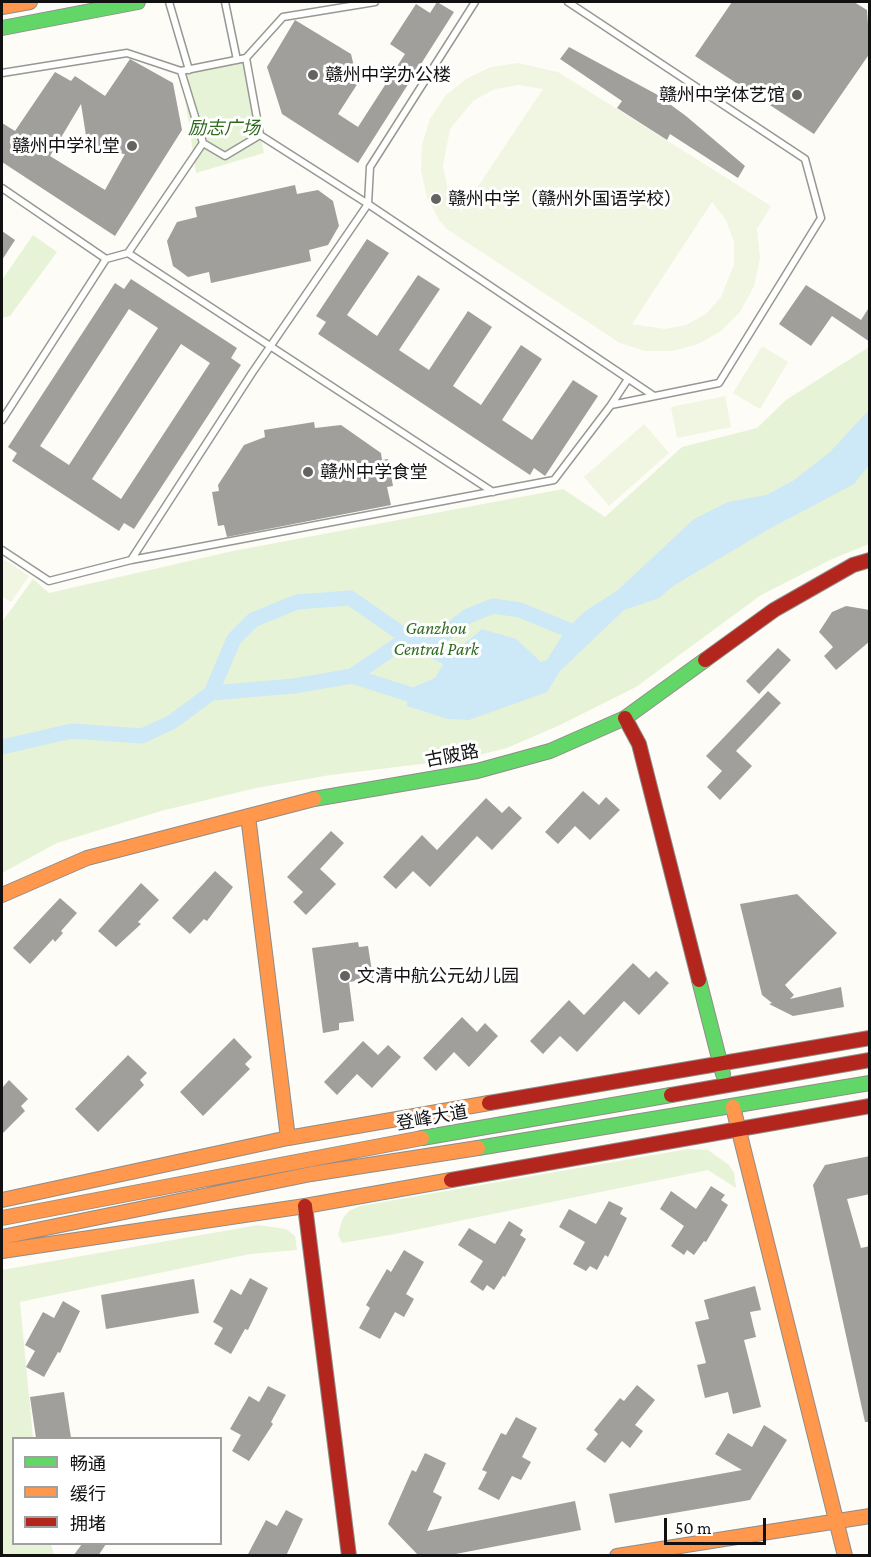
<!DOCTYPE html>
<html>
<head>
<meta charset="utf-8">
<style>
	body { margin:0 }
	#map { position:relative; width:871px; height:1557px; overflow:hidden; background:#fdfcf7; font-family:"Crimson Pro","Noto Sans SC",serif }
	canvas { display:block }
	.frame { position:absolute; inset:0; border:3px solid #111; pointer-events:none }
	.legend { position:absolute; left:12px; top:1437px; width:210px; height:108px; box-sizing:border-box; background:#fff; border:2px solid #a0a0a0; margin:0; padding:8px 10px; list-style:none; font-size:18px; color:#111 }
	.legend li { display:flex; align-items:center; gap:12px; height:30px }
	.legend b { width:30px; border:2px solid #a0a0a0 }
	.scale { position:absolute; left:664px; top:1518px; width:102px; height:27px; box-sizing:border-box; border:3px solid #111; border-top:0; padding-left:8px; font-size:18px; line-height:21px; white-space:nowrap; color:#111; -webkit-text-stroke:4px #fff; paint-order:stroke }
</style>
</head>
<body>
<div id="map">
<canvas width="871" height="1557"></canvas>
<div class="frame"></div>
<ul class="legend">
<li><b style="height:8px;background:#63d668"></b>畅通</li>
<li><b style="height:8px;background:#ff974d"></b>缓行</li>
<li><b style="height:8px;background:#b3261e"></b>拥堵</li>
</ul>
<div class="scale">50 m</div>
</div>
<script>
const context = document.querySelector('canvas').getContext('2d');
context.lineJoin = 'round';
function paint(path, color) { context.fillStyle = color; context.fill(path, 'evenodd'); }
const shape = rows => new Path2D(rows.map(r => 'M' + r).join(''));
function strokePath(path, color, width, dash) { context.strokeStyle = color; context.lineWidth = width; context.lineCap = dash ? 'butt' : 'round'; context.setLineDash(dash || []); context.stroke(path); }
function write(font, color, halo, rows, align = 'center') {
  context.font = font + ' "Crimson Pro","Noto Sans SC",serif'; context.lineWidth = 6; context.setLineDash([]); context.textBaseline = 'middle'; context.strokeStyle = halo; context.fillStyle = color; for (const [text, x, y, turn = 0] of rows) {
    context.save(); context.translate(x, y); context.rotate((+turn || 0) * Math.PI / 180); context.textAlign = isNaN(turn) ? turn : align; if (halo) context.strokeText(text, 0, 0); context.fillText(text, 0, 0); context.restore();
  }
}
const green = shape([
	[246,58,264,153,196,173,181,71],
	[33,235,57,252,10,316,2,318,2,280],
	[869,347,869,544,832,559,761,595,636,687,560,725,507,748,463,759,330,775,256,788,161,811,57,843,2,873,2,622,33,579,49,593,233,551,563,489,605,517,682,447,757,428,786,400],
	[688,1149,708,1150,729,1165,734,1173,736,1188,708,1170,395,1234,342,1243,338,1234,343,1218,349,1211,360,1206],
	[258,1225,286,1229,295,1236,297,1250,250,1254,20,1302,33,1438,14,1438,14,1544,51,1544,54,1555,2,1555,2,1270]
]);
const pitch = shape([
	[518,63,558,72,771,206,757,229,760,258,754,286,740,312,721,331,698,344,672,351,645,351,620,343,448,230,439,220,427,197,421,171,422,144,430,119,445,96,466,79,491,67],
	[519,85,543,89,461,212,448,190,443,166,450,129,473,101,495,89],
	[712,202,726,220,734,242,734,265,721,297,706,314,686,325,665,329,632,324],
	[762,346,788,362,760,409,733,393],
	[725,396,731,427,677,438,671,407],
	[644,424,669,453,609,506,584,477],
	[2,558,29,576,11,602,2,596]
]);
const water = shape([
	[869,410,869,465,854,484,769,529,673,586,659,598,624,610,560,671,547,692,469,720,448,719,407,706,408,692,414,687,435,678,447,658,482,629,516,639,541,662,547,660,565,631,584,612,618,590,694,519,728,502,766,495,793,481,830,452]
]);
const canal = shape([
	[429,646,468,616,493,606,520,610,576,633],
	[352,676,415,696,426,693],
	[211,693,294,686,352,676,408,638],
	[2,747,72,731,142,736,172,722,211,693,234,639,253,620,297,602,350,598,408,638,466,667]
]);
const building = shape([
	[437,2,454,12,358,163,282,114,267,67,295,20,351,54,358,83,338,114,358,127,405,54,390,44,416,4,430,13],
	[732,2,854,2,867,10,870,53,814,134,695,56],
	[569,47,656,94,686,116,745,166,738,178,670,134,667,140,617,108,622,101,560,59],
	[130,59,173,83,182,130,115,236,2,162,2,123,15,131,55,72,71,81,75,76,105,96],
	[81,104,87,142,98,151,125,154,105,190,50,156],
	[295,185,297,194,318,190,333,201,339,226,328,245,309,250,311,261,211,283,209,272,188,277,173,266,167,241,177,222,197,217,195,207],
	[2,231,15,240,2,260],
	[367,239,389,253,347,315,377,336,418,275,440,289,399,350,429,370,468,311,492,327,453,386,481,405,521,345,542,359,502,420,532,440,573,380,598,396,545,476,534,468,530,475,318,334,326,322,316,316],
	[131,279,237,348,231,358,241,365,134,529,124,523,119,531,12,461,17,453,8,447,115,283,124,289],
	[129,309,158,328,69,465,40,446],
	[181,344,210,363,121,499,92,479],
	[806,285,861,320,870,306,870,342,832,316,811,346,779,324],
	[314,422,315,428,341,425,381,453,382,460,388,459,393,486,387,487,391,505,227,537,224,525,218,526,212,492,219,491,218,485,244,445,265,437,264,430],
	[846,606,870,610,870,641,836,670,824,656,833,647,819,632,832,612],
	[778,648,791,660,759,694,746,681],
	[768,691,781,703,736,751,752,766,720,800,707,787,722,771,706,756],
	[583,791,599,805,606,797,620,810,590,840,575,826,558,844,545,832],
	[486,798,502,813,509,806,522,818,492,850,477,836,430,887,413,871,396,889,383,877,422,835,437,850],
	[331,831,344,843,320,869,336,884,306,915,293,902,303,892,287,877],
	[215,871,233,887,207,921,204,919,190,934,172,918],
	[141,883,159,900,138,922,141,924,116,947,98,931],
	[797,894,837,933,785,985,794,995,790,999,841,987,844,1007,793,1016,769,1004,772,1003,762,995,740,904],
	[60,898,77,913,61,931,63,933,55,942,53,939,30,964,13,948],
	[358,942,359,947,368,946,373,978,349,982,354,1021,339,1023,339,1030,323,1033,312,948],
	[633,963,649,978,656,971,669,983,639,1015,624,1001,577,1052,560,1036,543,1054,530,1041,569,1000,584,1015],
	[462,1017,477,1032,485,1023,498,1036,469,1067,454,1052,436,1071,423,1058],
	[234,1038,252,1057,245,1064,250,1069,203,1116,180,1092],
	[363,1041,378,1055,388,1045,401,1057,372,1088,357,1074,337,1095,324,1082],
	[128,1055,147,1073,140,1080,144,1085,98,1132,75,1109],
	[9,1080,28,1099,21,1106,25,1111,2,1134,2,1088],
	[870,1156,870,1194,847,1199,861,1248,870,1246,870,1422,865,1422,813,1185,825,1165],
	[711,1186,725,1195,721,1200,728,1205,706,1242,704,1241,694,1255,687,1250,684,1255,671,1246,684,1226,660,1209,671,1191,696,1209],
	[609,1201,623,1208,620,1214,627,1218,608,1257,605,1255,597,1270,590,1266,586,1271,573,1264,585,1242,559,1227,569,1209,596,1224],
	[509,1221,523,1230,520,1235,526,1239,505,1277,503,1276,494,1290,487,1285,483,1291,470,1282,483,1261,458,1245,469,1228,495,1244],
	[404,1250,424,1262,406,1294,414,1299,404,1317,395,1312,380,1339,359,1328,370,1308,366,1305,387,1269,391,1272],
	[250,1278,268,1288,248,1330,245,1329,231,1354,214,1344,223,1328,213,1322,231,1289,241,1295],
	[194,1279,199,1313,106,1329,101,1295],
	[755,1286,761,1310,750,1312,756,1337,744,1340,761,1407,733,1414,728,1392,705,1398,697,1365,706,1363,695,1322,709,1319,704,1300],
	[63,1301,80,1311,60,1353,58,1352,44,1377,26,1367,35,1351,25,1345,43,1312,54,1318],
	[637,1385,655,1400,635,1425,643,1431,630,1448,622,1441,605,1463,586,1449,598,1434,594,1430,620,1398,624,1401],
	[268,1386,286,1395,271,1422,273,1424,249,1461,232,1451,241,1435,230,1429,249,1396,259,1402],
	[64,1392,71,1438,36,1438,30,1397],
	[516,1417,537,1428,522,1457,531,1462,521,1480,512,1476,499,1500,478,1489,487,1472,482,1470,501,1433,506,1435],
	[764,1425,787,1440,750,1500,615,1523,609,1494,742,1470,715,1454,728,1433,752,1447],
	[425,1453,446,1463,433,1492,442,1497,427,1531,575,1501,581,1530,445,1556,419,1556,388,1524,412,1470,416,1472],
	[286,1510,303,1519,286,1556,247,1556,266,1520,277,1526],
	[82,1544,106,1544,98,1556,73,1556]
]);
const lane = shape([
	[169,2,189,70],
	[225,2,237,60],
	[181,71,203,143,225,156,260,135,246,58],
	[2,73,127,53,181,71,246,58,283,17,375,2],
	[260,135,368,204,370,167,475,2],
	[2,188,106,259],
	[128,253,203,143],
	[611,405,628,379],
	[2,420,106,259,128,253,493,492],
	[2,550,49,581,131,560,554,480,611,405,719,383,821,218,805,159,568,2],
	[131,560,252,373,368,204,654,396]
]);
const fast = shape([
	[2,28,138,2],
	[314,799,477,771,550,751,625,718,705,660],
	[699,980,723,1074],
	[422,1138,671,1095],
	[478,1148,870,1083]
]);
const slow = shape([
	[2,7,30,2],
	[248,816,288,1138],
	[2,895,87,858,314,799],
	[733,1107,845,1556],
	[2,1200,288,1138,489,1103],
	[2,1218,422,1138],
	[2,1237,311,1174,478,1148],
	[2,1251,305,1206,451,1180],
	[617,1556,870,1516]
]);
const jam = shape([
	[705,660,774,610,853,565,870,560],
	[625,718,639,744,699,980],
	[671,1095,870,1060],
	[489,1103,870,1038],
	[451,1180,870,1106],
	[305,1206,349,1556]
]);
const markers = [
	[313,75,6,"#646362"],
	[797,95,6,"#646362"],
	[132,146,6,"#646362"],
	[436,199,6,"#646362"],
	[308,472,6,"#646362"],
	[345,976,6,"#646362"]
];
const poiNames = [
	["赣州中学办公楼",325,75],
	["赣州中学体艺馆",785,95,"right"],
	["赣州中学礼堂",120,146,"right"],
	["赣州中学（赣州外国语学校）",448,199],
	["赣州中学食堂",320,472],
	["文清中航公元幼儿园",357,976]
];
const parkNames = [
	["励志广场",224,128],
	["Ganzhou",436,628],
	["Central Park",436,649]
];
const streetNames = [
	["古陂路",452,756,-11],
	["登峰大道",432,1118,-10]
];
paint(green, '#e7f3d7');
paint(pitch, '#f0f6e1');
paint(water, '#cde8f7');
strokePath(canal, '#cde8f7', 15);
paint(building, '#a19f9c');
strokePath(lane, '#979795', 9);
strokePath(fast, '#8e8d8b', 16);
strokePath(slow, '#8e8d8b', 16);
strokePath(jam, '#8e8d8b', 16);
strokePath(lane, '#fffffe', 6);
strokePath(fast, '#63d668', 14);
strokePath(slow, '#ff974d', 14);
strokePath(jam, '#b3261e', 14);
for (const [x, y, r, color] of markers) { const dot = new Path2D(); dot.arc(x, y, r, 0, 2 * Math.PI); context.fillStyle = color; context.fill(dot); strokePath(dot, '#fff', 2); }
write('18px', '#111', '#fff', poiNames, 'left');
write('italic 18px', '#2f6b1f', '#fff', parkNames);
write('18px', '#111', '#fff', streetNames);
</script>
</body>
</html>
